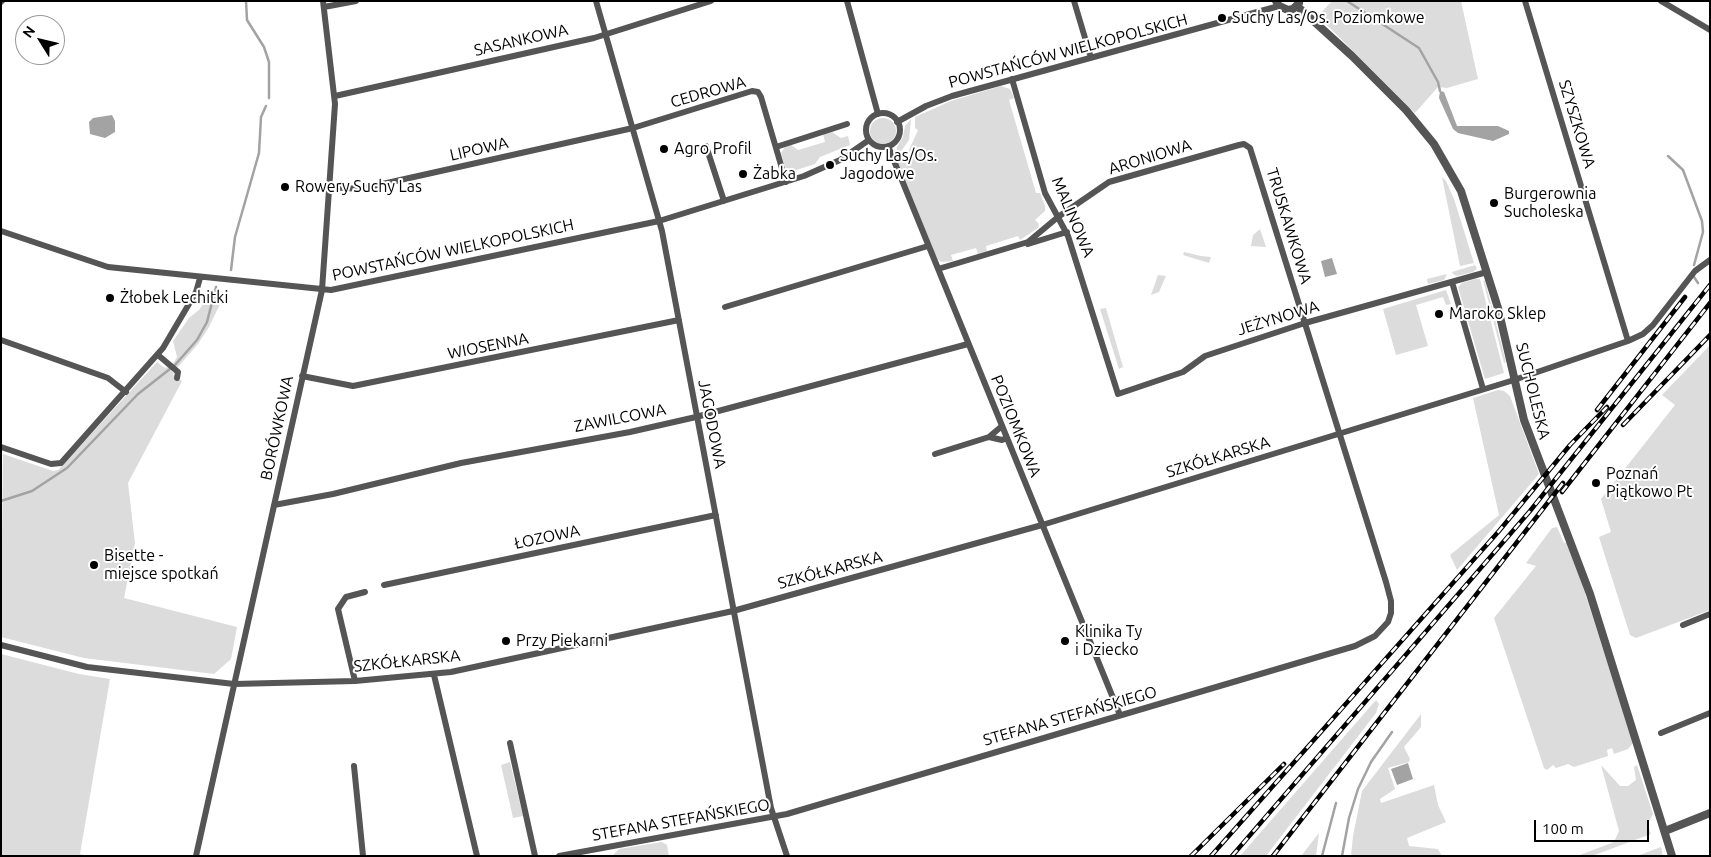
<!DOCTYPE html>
<html>
<head>
<meta charset="utf-8">
<style>
	body { margin:0 }
	#map { position:relative; width:1711px; height:857px; overflow:hidden; background:#fff; font-family:Ubuntu,sans-serif }
	canvas { display:block }
	.frame { position:absolute; inset:0; border:2px solid #000; pointer-events:none }
	.north { position:absolute; left:15px; top:15px; width:50px; height:50px; box-sizing:border-box; background:#fff; border:1px solid #999; border-radius:50%; rotate:306deg; font-size:14px; font-weight:700; line-height:20px; text-align:center; color:#000 }
	.north::after { content:''; display:block; margin:auto; width:18px; height:22px; background:#000; clip-path:polygon(50% 0,100% 100%,50% 72%,0 100%) }
	.scale { position:absolute; left:1534px; top:820px; width:115px; height:22px; box-sizing:border-box; border:2px solid #000; border-top:0; padding-left:6px; font-size:15px; line-height:18px; white-space:nowrap; color:#000; -webkit-text-stroke:4px #fff; paint-order:stroke }
</style>
</head>
<body>
<div id="map">
<canvas width="1711" height="857"></canvas>
<div class="frame"></div>
<div class="north">N</div>
<div class="scale">100 m</div>
</div>
<script>
const context = document.querySelector('canvas').getContext('2d');
context.lineJoin = 'round';
function paint(path, color) { context.fillStyle = color; context.fill(path, 'evenodd'); }
const shape = rows => new Path2D(rows.map(r => 'M' + r).join(''));
function strokePath(path, color, width, dash) { context.strokeStyle = color; context.lineWidth = width; context.lineCap = dash ? 'butt' : 'round'; context.setLineDash(dash || []); context.stroke(path); }
function write(font, color, halo, rows, align = 'center') {
  context.font = font + ' Ubuntu,sans-serif'; context.lineWidth = 4; context.setLineDash([]); context.textBaseline = 'middle'; context.strokeStyle = halo; context.fillStyle = color; for (const [text, x, y, turn = 0] of rows) {
    context.save(); context.translate(x, y); context.rotate((+turn || 0) * Math.PI / 180); context.textAlign = isNaN(turn) ? turn : align; if (halo) context.strokeText(text, 0, 0); context.fillText(text, 0, 0); context.restore();
  }
}
const green = shape([
	[1332,1,1461,1,1478,79,1447,88,1438,87,1415,113,1318,16],
	[1001,86,1010,89,1014,98,1009,100,1036,193,1040,193,1045,206,1045,211,1035,220,1039,224,1038,228,1020,240,1018,236,986,246,987,251,978,254,976,248,951,255,953,261,942,262,937,259,898,162,908,152,918,130,915,128,915,117,951,101],
	'870 131a13 13 0 1 1 26 0a13 13 0 1 1-26 0Z',
	[911,119,909,140,897,157,897,147,903,137,905,126],
	[832,132,841,138,848,136,850,145,820,157,815,164,787,173,781,153,785,147,791,145,798,150,825,142,823,134],
	[1442,177,1446,181,1454,199,1474,263,1460,266],
	[1260,229,1266,247,1251,246,1253,235],
	[1184,252,1201,256,1211,257,1209,263,1183,255],
	[1475,265,1477,269,1473,272,1457,276,1453,274,1452,272],
	[1447,274,1444,280,1428,284,1427,279],
	[1158,275,1166,276,1159,292,1151,295],
	[1475,279,1480,279,1504,373,1485,379,1458,287,1462,283],
	[1483,280,1485,281,1506,362,1504,363],
	[217,289,221,293,221,302,209,327,198,344,177,368,173,364,177,357,173,341,189,318,200,309,209,293],
	[1446,290,1451,304,1446,305,1443,297,1416,305,1428,346,1396,355,1383,309],
	[1106,308,1123,367,1119,369,1100,309],
	[1710,345,1710,610,1636,638,1630,635,1599,537,1611,532,1601,499,1675,405,1662,395],
	[157,362,165,368,167,367,174,373,173,375,182,381,128,483,135,543,124,598,237,627,231,659,214,674,84,658,1,637,3,454,53,471,58,470],
	[1498,390,1504,391,1510,396,1539,474,1457,570,1450,555,1499,515,1473,398],
	[1557,527,1564,543,1567,542,1578,571,1633,743,1628,749,1614,754,1612,748,1607,750,1608,756,1574,767,1568,764,1556,768,1553,765,1547,770,1544,768,1494,618,1536,566,1526,563,1552,528],
	[1,654,79,674,110,679,80,854,87,856,1,856],
	[1376,700,1379,704,1376,713,1266,856,1240,856],
	[1421,714,1421,727,1404,747,1410,759,1409,762,1388,768,1395,789,1380,799,1381,803,1434,785,1438,805,1446,822,1407,838,1409,846,1438,849,1442,856,1351,856,1353,836,1362,791],
	[510,762,523,816,513,818,501,765],
	[1601,765,1620,786,1628,786,1636,780,1634,767,1637,765,1653,814,1647,825,1651,834,1592,856,1577,856,1614,842,1619,831],
	[1319,833,1316,856,1301,856],
	[662,842,667,845,669,856,612,856,619,849],
	[1661,847,1663,856,1637,856]
]);
const water = shape([
	[1440,91,1444,92,1457,126,1498,126,1509,131,1509,134,1493,141,1458,133,1453,129,1439,98],
	[112,115,115,121,115,132,105,138,90,134,89,122,93,118],
	[1332,258,1337,274,1325,277,1321,261],
	[1408,763,1413,779,1397,785,1391,769]
]);
const stream = shape([
	[246,1,247,20,264,47,269,62,269,98],
	[1347,1,1419,48,1438,82,1440,91],
	[1668,156,1683,170,1702,221,1703,232,1694,265],
	[231,270,235,237,259,153,261,117,266,106],
	[1694,277,1698,283],
	[1,501,32,491,67,468,138,394,175,365,197,340,207,322,216,287],
	[1322,856,1336,803],
	[1342,856,1349,818,1358,789,1371,762,1392,732]
]);
const minor = shape([
	[596,1,662,231,771,808,787,856],
	[847,1,878,114],
	[1074,1,1091,58],
	[1525,1,1628,341],
	[1661,1,1710,30],
	[1,2,2,1],
	[324,7,356,1],
	[1012,79,1045,193,1068,236,1118,394,1183,372,1205,356,1217,352,1305,323,1487,272],
	[335,96,594,38,711,1],
	'866 130a17 17 0 1 1 34 0a17 17 0 1 1-34 0Z',
	[897,122,926,106,952,96,1279,6],
	[706,146,724,201],
	[888,146,1120,715],
	[776,147,847,124],
	[329,187,360,189,633,128,752,91,758,92,761,97,786,182],
	[1,231,108,267,331,290,659,221,804,176,840,160,869,140],
	[1028,244,1067,232],
	[1452,282,1483,389],
	[725,307,928,246],
	[1,340,108,378,126,392],
	[158,355,178,372,177,378],
	[302,376,353,386,679,320],
	[989,437,1002,426],
	[1,447,51,464,61,463,163,348,196,292,200,278],
	[935,454,989,437,1002,440,1007,438],
	[274,505,333,494,461,463,630,432,696,417,968,344],
	[384,585,716,515],
	[1683,625,1710,614],
	[1,645,87,667,234,684,355,681,451,672,733,611,1042,525,1514,380,1628,341,1643,334,1653,325,1695,271,1710,260],
	[434,675,477,856],
	[355,681,338,609,346,597,365,592],
	[1661,733,1710,713],
	[510,743,535,856],
	[354,766,363,856],
	[196,856,322,290,335,104,323,1],
	[559,856,787,814,1355,646,1375,636,1388,622,1391,613,1391,601,1386,582,1250,148,1244,144,1239,145,1109,182,1058,217,1028,242,938,269]
]);
const tertiary = shape([
	[1276,1,1279,6,1288,10,1293,9,1299,3],
	[1297,6,1352,56,1406,110,1434,144,1461,191,1498,308,1524,420,1590,594,1672,856],
	[1665,831,1710,813]
]);
const rail = shape([
	[1597,410,1685,297],
	[1623,425,1710,335],
	[1562,492,1710,303],
	[1191,856,1284,764],
	[1211,856,1499,531,1570,445,1607,407],
	[1232,856,1530,511,1710,285],
	[1273,856,1563,483]
]);
const markers = [
	[1222,18,5,"#000"],
	[664,149,5,"#000"],
	[830,165,5,"#000"],
	[743,174,5,"#000"],
	[285,187,5,"#000"],
	[1494,203,5,"#000"],
	[110,298,5,"#000"],
	[1439,314,5,"#000"],
	[1596,483,5,"#000"],
	[94,565,5,"#000"],
	[506,641,5,"#000"],
	[1065,641,5,"#000"]
];
const poiNames = [
	["Suchy Las/Os. Poziomkowe",1232,18],
	["Agro Profil",674,149],
	["Suchy Las/Os.",840,156],
	["Jagodowe",840,174],
	["Żabka",753,174],
	["Rowery Suchy Las",295,187],
	["Burgerownia",1504,194],
	["Sucholeska",1504,212],
	["Żłobek Lechitki",120,298],
	["Maroko Sklep",1449,314],
	["Poznań",1606,474],
	["Piątkowo Pt",1606,492],
	["Bisette -",104,556],
	["miejsce spotkań",104,574],
	["Klinika Ty",1075,632],
	["i Dziecko",1075,650],
	["Przy Piekarni",516,641]
];
const streetNames = [
	["SASANKOWA",521,40,-13],
	["POWSTAŃCÓW WIELKOPOLSKICH",1068,51,-15],
	["CEDROWA",708,92,-16],
	["SZYSZKOWA",1577,124,73],
	["LIPOWA",479,149,-13],
	["ARONIOWA",1150,157,-17],
	["MALINOWA",1073,217,67],
	["TRUSKAWKOWA",1289,226,73],
	["POWSTAŃCÓW WIELKOPOLSKICH",453,250,-12],
	["JEŻYNOWA",1278,318,-17],
	["WIOSENNA",488,346,-11],
	["SUCHOLESKA",1533,391,76],
	["ZAWILCOWA",620,418,-11],
	["JAGODOWA",712,424,79],
	["POZIOMKOWA",1016,426,68],
	["BORÓWKOWA",277,428,-78],
	["SZKÓŁKARSKA",1218,457,-17],
	["ŁOZOWA",547,537,-12],
	["SZKÓŁKARSKA",830,570,-15],
	["SZKÓŁKARSKA",407,661,-6],
	["STEFANA STEFAŃSKIEGO",1070,716,-16],
	["STEFANA STEFAŃSKIEGO",681,820,-10]
];
paint(green, '#dcdcdc');
paint(water, '#a3a3a3');
strokePath(stream, '#a3a3a3', 2.5);
strokePath(minor, '#555', 6);
strokePath(tertiary, '#555', 8);
strokePath(rail, '#000', 4.5);
strokePath(rail, '#fff', 2.5, [8]);
for (const [x, y, r, color] of markers) { const dot = new Path2D(); dot.arc(x, y, r, 0, 2 * Math.PI); context.fillStyle = color; context.fill(dot); strokePath(dot, '#fff', 2); }
write('16px', '#000', '#fff', poiNames, 'left');
write('16px', '#000', '#fff', streetNames);
</script>
</body>
</html>
